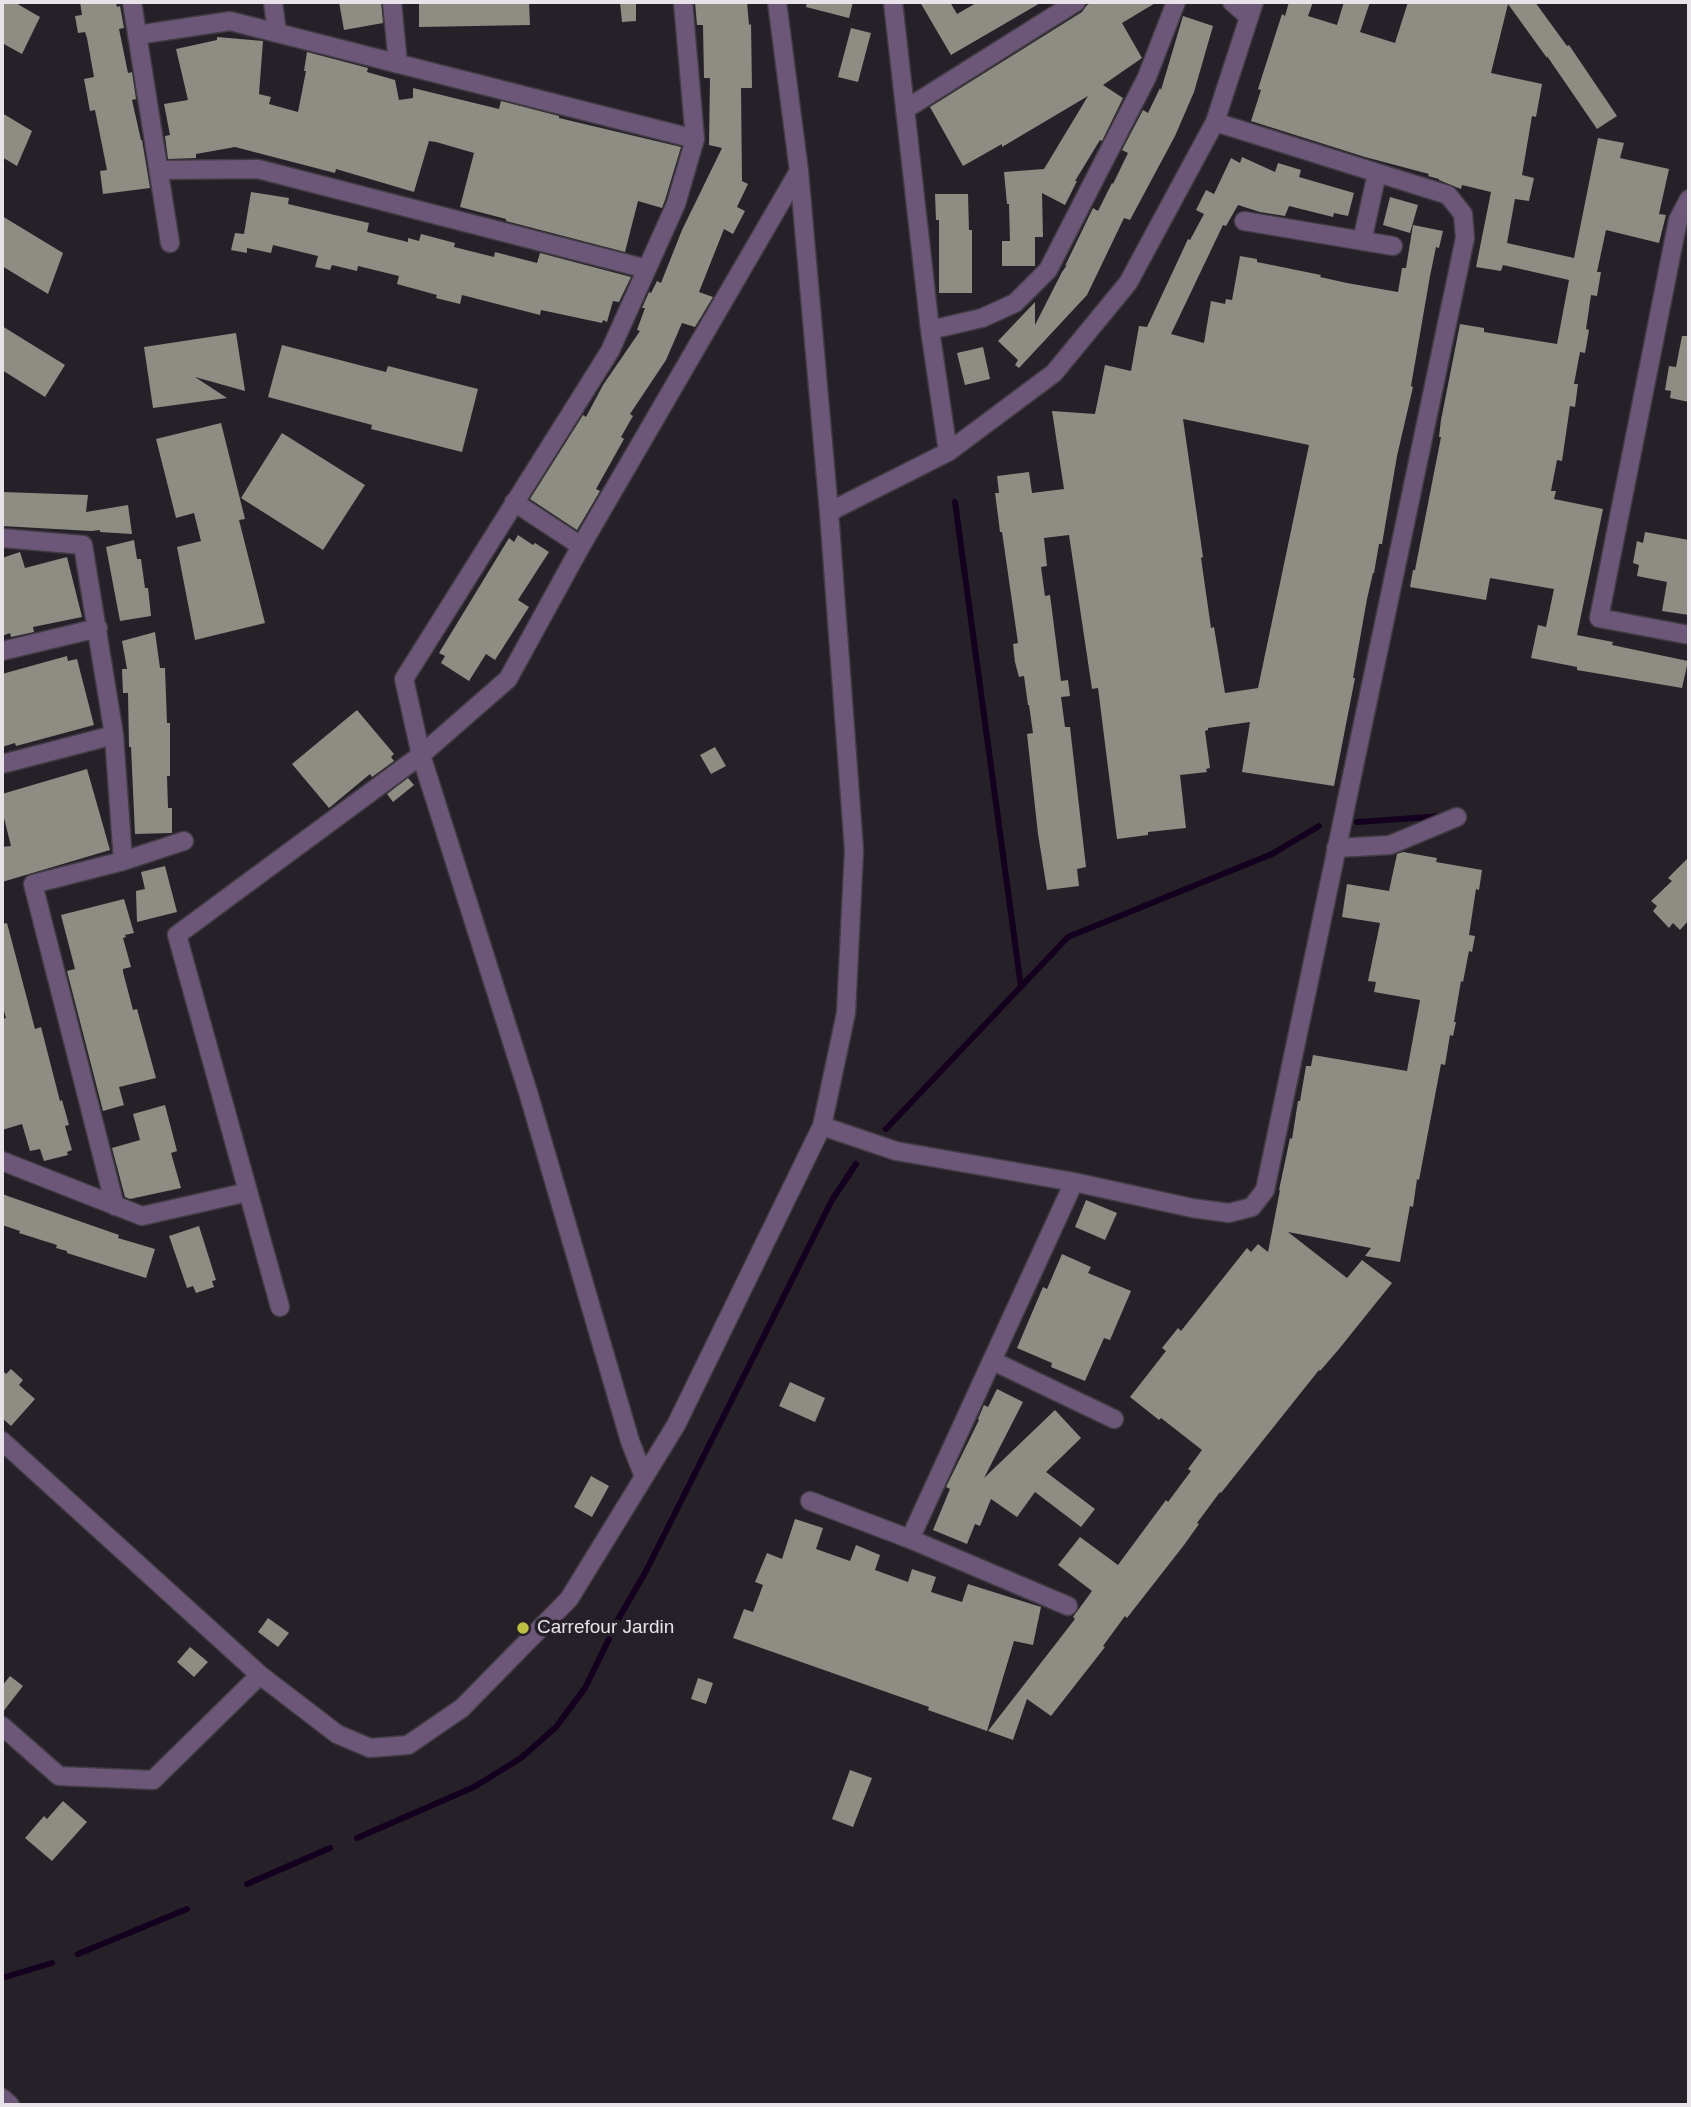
<!DOCTYPE html>
<html>
<head>
<meta charset="utf-8">
<style>
	body { margin:0 }
	#map { position:relative; width:1691px; height:2107px; overflow:hidden; background:#262129; font-family:Helvetica,sans-serif }
	canvas { display:block }
	.frame { position:absolute; inset:0; border:4px solid #e7e3e9; pointer-events:none }
</style>
</head>
<body>
<div id="map">
<canvas width="1691" height="2107"></canvas>
<div class="frame"></div>
</div>
<script>
const context = document.querySelector('canvas').getContext('2d');
context.lineJoin = 'round';
const shape = rows => new Path2D(rows.map(r => 'M' + r).join(''));
function strokePath(path, color, width, dash) { context.strokeStyle = color; context.lineWidth = width; context.lineCap = dash ? 'butt' : 'round'; context.setLineDash(dash || []); context.stroke(path); }
function paint(path, color) { context.fillStyle = color; context.fill(path, 'evenodd'); }
function write(font, color, halo, rows, align = 'center') {
  context.font = font + ' Helvetica,sans-serif'; context.lineWidth = 7; context.setLineDash([]); context.textBaseline = 'middle'; context.strokeStyle = halo; context.fillStyle = color; for (const [text, x, y, turn = 0] of rows) {
    context.save(); context.translate(x, y); context.rotate((+turn || 0) * Math.PI / 180); context.textAlign = isNaN(turn) ? turn : align; if (halo) context.strokeText(text, 0, 0); context.fillText(text, 0, 0); context.restore();
  }
}
const stream = shape([
	[955,502,1021,987],
	[1357,822,1444,816],
	[886,1129,1068,937,1272,854,1319,826],
	[617,1621,645,1573,832,1200,856,1164],
	[357,1838,474,1787,521,1758,556,1727,585,1688,609,1639],
	[247,1884,330,1848],
	[78,1954,187,1909],
	[2,1978,52,1963]
]);
const building = shape([
	[2,2,14,2,40,17,22,54,2,43],
	[80,2,116,2,117,7,120,6,124,28,119,29,128,73,132,72,136,99,132,100,141,140,142,140,150,188,103,194,100,171,107,170,95,110,90,111,84,79,94,77,87,38,85,32,78,33,75,16,82,15],
	[339,2,381,2,383,23,344,30],
	[419,2,529,2,530,25,419,27],
	[620,2,636,2,636,21,622,22],
	[695,2,747,2,749,25,751,24,752,88,741,88,742,181,748,184,737,207,745,211,733,234,724,229,699,292,713,297,695,327,682,323,666,360,630,414,633,416,621,437,624,439,596,489,600,491,577,530,530,499,583,415,586,417,603,385,640,331,637,330,645,308,642,308,649,292,651,293,657,281,661,283,682,230,722,148,709,145,710,78,704,78,703,25,697,25],
	[807,2,853,2,849,18,806,7],
	[920,2,950,2,957,14,978,2,1042,2,951,55],
	[1093,2,1157,2,1122,23,1142,58,1103,85,1123,98,1102,141,1100,140,1075,181,1077,181,1065,205,1042,193,1043,237,1035,237,1035,266,1002,266,1002,241,1010,241,1009,204,1007,204,1004,172,1044,169,1088,96,1002,147,1002,144,963,166,930,107,1082,12,1087,5],
	[1289,2,1313,2,1308,16,1337,25,1344,2,1370,2,1360,32,1395,43,1408,2,1535,2,1567,46,1569,45,1617,116,1597,129,1547,56,1547,58,1508,4,1491,73,1542,84,1536,117,1532,116,1522,175,1534,178,1529,201,1515,199,1507,243,1574,258,1598,138,1624,143,1620,158,1669,169,1659,214,1666,215,1659,243,1606,230,1597,272,1601,272,1597,296,1591,295,1586,329,1589,330,1585,353,1580,352,1574,384,1578,384,1575,407,1570,406,1562,461,1557,460,1551,491,1556,491,1554,499,1603,509,1577,635,1613,642,1612,645,1688,661,1682,688,1577,670,1577,667,1531,658,1538,625,1546,627,1554,589,1490,578,1486,600,1410,587,1413,570,1415,570,1432,483,1441,437,1439,437,1441,420,1460,324,1484,328,1484,332,1557,344,1569,280,1503,265,1501,271,1476,267,1491,192,1462,185,1461,189,1456,187,1439,180,1439,179,1428,176,1429,174,1365,157,1251,121,1261,90,1258,89,1282,14,1285,16],
	[1183,16,1213,26,1194,92,1175,136,1130,220,1124,218,1087,295,1019,368,1015,365,1018,360,998,341,1035,302,1035,325,1062,272,1067,265,1065,266,1093,208,1098,211,1112,183,1113,184,1128,153,1122,150,1143,110,1148,113,1160,88,1161,90],
	[851,28,871,33,858,82,838,77],
	[217,37,263,41,259,94,271,97,269,104,298,112,306,71,304,71,307,52,368,68,367,72,395,80,399,100,413,98,413,88,499,109,501,101,559,116,559,118,681,147,665,200,662,208,638,201,625,252,506,221,506,219,460,207,474,153,436,142,429,141,414,192,336,169,335,173,235,147,196,154,196,158,168,159,165,136,170,135,164,104,188,100,176,49,217,40],
	[2,113,32,131,17,166,2,157],
	[1242,157,1275,172,1278,163,1301,170,1299,177,1354,193,1348,216,1334,213,1333,217,1289,206,1285,216,1260,212,1238,205,1226,226,1223,225,1171,334,1204,343,1211,301,1225,304,1226,299,1232,300,1240,256,1257,259,1257,262,1321,275,1320,277,1347,283,1398,292,1402,268,1406,268,1413,225,1443,231,1439,248,1436,247,1430,276,1411,386,1413,387,1397,456,1382,544,1379,544,1374,573,1373,573,1367,599,1353,678,1355,678,1334,786,1242,772,1250,722,1208,728,1208,730,1205,731,1210,768,1206,769,1207,772,1180,775,1186,828,1148,832,1148,835,1117,839,1098,688,1092,689,1069,535,1044,538,1047,566,1041,567,1045,596,1050,595,1061,681,1068,680,1070,696,1061,697,1065,727,1070,727,1086,867,1077,869,1079,886,1047,890,1038,834,1027,734,1033,733,1029,705,1028,705,1024,676,1019,677,1015,662,1013,644,1018,643,1002,532,1000,532,998,516,995,493,999,493,997,476,1029,472,1032,493,1064,489,1052,411,1095,414,1105,365,1131,371,1139,326,1147,327,1188,239,1190,240,1204,214,1196,210,1206,190,1214,194,1231,158,1240,163],
	[1183,419,1309,445,1258,688,1225,693,1214,627,1211,628,1201,558,1203,557],
	[251,192,289,198,288,204,369,223,367,232,408,242,408,238,419,241,421,234,455,243,454,247,494,257,495,252,537,263,540,253,631,277,619,302,613,301,607,322,603,320,602,323,541,310,540,315,462,295,460,304,436,298,437,295,397,284,399,276,358,266,357,271,332,265,330,270,315,267,318,256,273,245,271,253,247,248,247,253,231,250,235,233,244,234],
	[935,194,968,194,969,230,972,230,972,293,939,293,939,220,936,220],
	[1390,197,1418,205,1410,233,1383,225],
	[2,216,63,253,48,294,2,266],
	[2,326,65,365,45,397,2,370],
	[236,333,245,391,195,377,227,398,153,408,144,347],
	[1682,336,1689,336,1689,402,1670,398,1671,391,1665,390,1669,366,1676,367],
	[282,345,386,372,388,366,478,389,462,452,371,429,372,425,268,397],
	[983,347,990,379,965,385,957,353],
	[221,423,245,519,239,520,265,623,195,640,177,547,201,541,194,513,176,518,156,439],
	[282,433,365,485,323,550,241,498],
	[2,492,88,495,86,512,128,505,132,534,100,532,100,530,91,531,2,526],
	[1645,532,1689,540,1689,615,1662,611,1667,582,1637,576,1639,565,1633,563,1637,541,1643,543],
	[518,535,533,545,535,543,549,552,518,600,529,607,495,660,486,654,469,681,441,663,445,656,439,653,509,538,514,542],
	[134,540,137,559,141,559,145,588,148,588,151,616,120,621,106,547],
	[20,552,25,568,67,557,82,617,33,627,34,632,11,637,10,633,2,636,2,558],
	[155,632,160,668,165,668,167,723,170,723,170,776,167,776,168,808,172,808,172,833,135,834,131,747,129,747,128,693,123,693,122,669,127,669,122,641],
	[67,656,68,661,77,659,94,725,16,746,15,743,2,747,2,674],
	[357,710,394,754,391,757,394,761,372,777,370,774,329,808,292,764],
	[715,747,726,766,711,774,700,755],
	[87,769,110,850,2,882,2,847,11,846,2,810,2,794],
	[408,778,414,785,393,802,387,794],
	[1403,852,1437,858,1436,862,1482,870,1479,890,1476,889,1469,935,1475,936,1472,952,1469,951,1463,982,1461,981,1454,1022,1456,1022,1453,1036,1450,1035,1445,1065,1441,1064,1419,1180,1417,1179,1413,1207,1410,1206,1400,1262,1365,1256,1371,1248,1288,1232,1347,1278,1362,1260,1392,1283,1339,1349,1320,1371,1319,1370,1221,1493,1220,1492,1197,1523,1199,1524,1184,1545,1127,1618,1125,1616,1103,1646,1105,1647,1051,1716,1027,1699,1013,1740,988,1731,1075,1619,1073,1617,1092,1591,1058,1565,1080,1537,1118,1565,1166,1500,1168,1502,1191,1471,1188,1469,1202,1450,1161,1418,1159,1420,1130,1397,1166,1351,1162,1348,1178,1328,1181,1331,1247,1248,1251,1252,1258,1244,1268,1252,1280,1190,1279,1190,1290,1138,1292,1139,1298,1101,1300,1101,1306,1066,1311,1066,1313,1055,1407,1071,1420,1000,1374,992,1376,982,1368,981,1380,923,1342,917,1347,884,1389,891,1397,854],
	[1689,857,1689,920,1680,930,1673,923,1669,928,1653,911,1657,906,1651,901,1672,881,1668,878],
	[165,866,177,912,137,922,136,891,145,889,141,872],
	[124,899,134,933,125,935,126,937,123,938,131,967,123,969,123,972,133,1010,137,1009,156,1078,119,1087,124,1105,103,1111,67,971,75,969,61,915],
	[7,923,35,1029,41,1027,60,1101,62,1100,69,1125,65,1126,72,1150,67,1152,68,1155,44,1161,40,1149,30,1151,22,1124,2,1130,2,1019,6,1018,2,1004,2,924],
	[165,1105,177,1151,171,1153,181,1188,130,1199,125,1197,112,1148,140,1140,133,1114],
	[2,1194,119,1235,118,1238,155,1249,146,1278,67,1253,67,1251,56,1248,57,1245,19,1233,20,1231,2,1225],
	[1086,1200,1117,1213,1105,1240,1075,1227],
	[199,1226,216,1280,212,1281,214,1287,196,1293,193,1286,187,1288,169,1236],
	[1062,1254,1091,1267,1088,1273,1131,1291,1110,1340,1104,1338,1085,1381,1051,1367,1052,1363,1017,1348,1043,1287,1047,1289],
	[11,1369,23,1380,19,1385,35,1399,11,1426,2,1418,2,1370,6,1374],
	[790,1382,825,1398,815,1422,779,1406],
	[997,1389,1023,1402,984,1478,1055,1410,1081,1438,1046,1472,1095,1509,1081,1527,1035,1492,1017,1517,991,1499,980,1526,975,1524,967,1544,933,1530,950,1489,946,1487,979,1420,978,1419,984,1405,988,1407],
	[591,1476,609,1486,592,1517,574,1507],
	[795,1519,823,1528,816,1549,850,1561,856,1545,880,1555,875,1570,908,1582,912,1569,936,1577,931,1592,962,1602,968,1584,1041,1607,1033,1645,1014,1641,987,1731,928,1710,929,1707,733,1638,744,1609,753,1612,763,1585,755,1582,767,1553,782,1559],
	[268,1618,289,1633,278,1647,258,1632],
	[190,1647,208,1662,194,1677,177,1662],
	[10,1676,23,1686,2,1713,2,1686],
	[698,1678,713,1683,706,1704,691,1699],
	[850,1770,872,1778,853,1827,832,1819],
	[63,1801,87,1822,52,1861,25,1838,44,1816,47,1819]
]);
const minor = shape([
	[132,2,170,243],
	[273,2,277,33],
	[392,2,398,64],
	[893,2,930,330,948,452],
	[1232,2,1249,17],
	[137,35,230,21,695,139],
	[906,109,1076,2],
	[159,170,258,169,647,269],
	[1689,199,1678,220,1599,618,1689,635],
	[1244,221,1393,246],
	[1362,241,1377,173],
	[930,330,982,318,1015,303,1048,270,1147,77,1176,2],
	[514,502,581,546],
	[829,512,948,452,1054,373,1128,283,1215,122,1254,2],
	[2,538,83,545,114,735,123,861],
	[2,651,98,628],
	[2,764,114,735],
	[1336,848,1390,845,1457,817],
	[822,1126,896,1151,1074,1182,1192,1208,1229,1213,1252,1207,1265,1190,1465,238,1463,214,1448,195,1215,122],
	[2,1161,142,1216,248,1192],
	[115,1206,33,884,123,861,184,841],
	[280,1307,177,935,421,755,508,679,581,546,799,171],
	[993,1361,1114,1419],
	[2,1441,260,1675,337,1734,370,1748,408,1745,462,1708,569,1599,676,1425,822,1126,846,1013,854,850,829,512,799,171,777,2],
	[644,1477,630,1441,528,1092,421,755,404,679,610,351,676,204,695,139,683,2],
	[810,1501,910,1539,1068,1606],
	[910,1539,1074,1182],
	[2,1726,59,1776,153,1780,260,1675],
	[2,2098,10,2105]
]);
const markers = [
	[523,1628,7,"#bdbf43"]
];
const poiNames = [
	["Carrefour Jardin",537,1628]
];
strokePath(stream, '#14001e', 6);
paint(building, '#8d8d83');
strokePath(minor, '#413c44', 21);
strokePath(minor, '#6d5779', 18);
for (const [x, y, r, color] of markers) { const dot = new Path2D(); dot.arc(x, y, r, 0, 2 * Math.PI); context.fillStyle = color; context.fill(dot); strokePath(dot, '#262129', 2.5); }
write('19px', '#e7e3e9', '#262129', poiNames, 'left');
</script>
</body>
</html>
